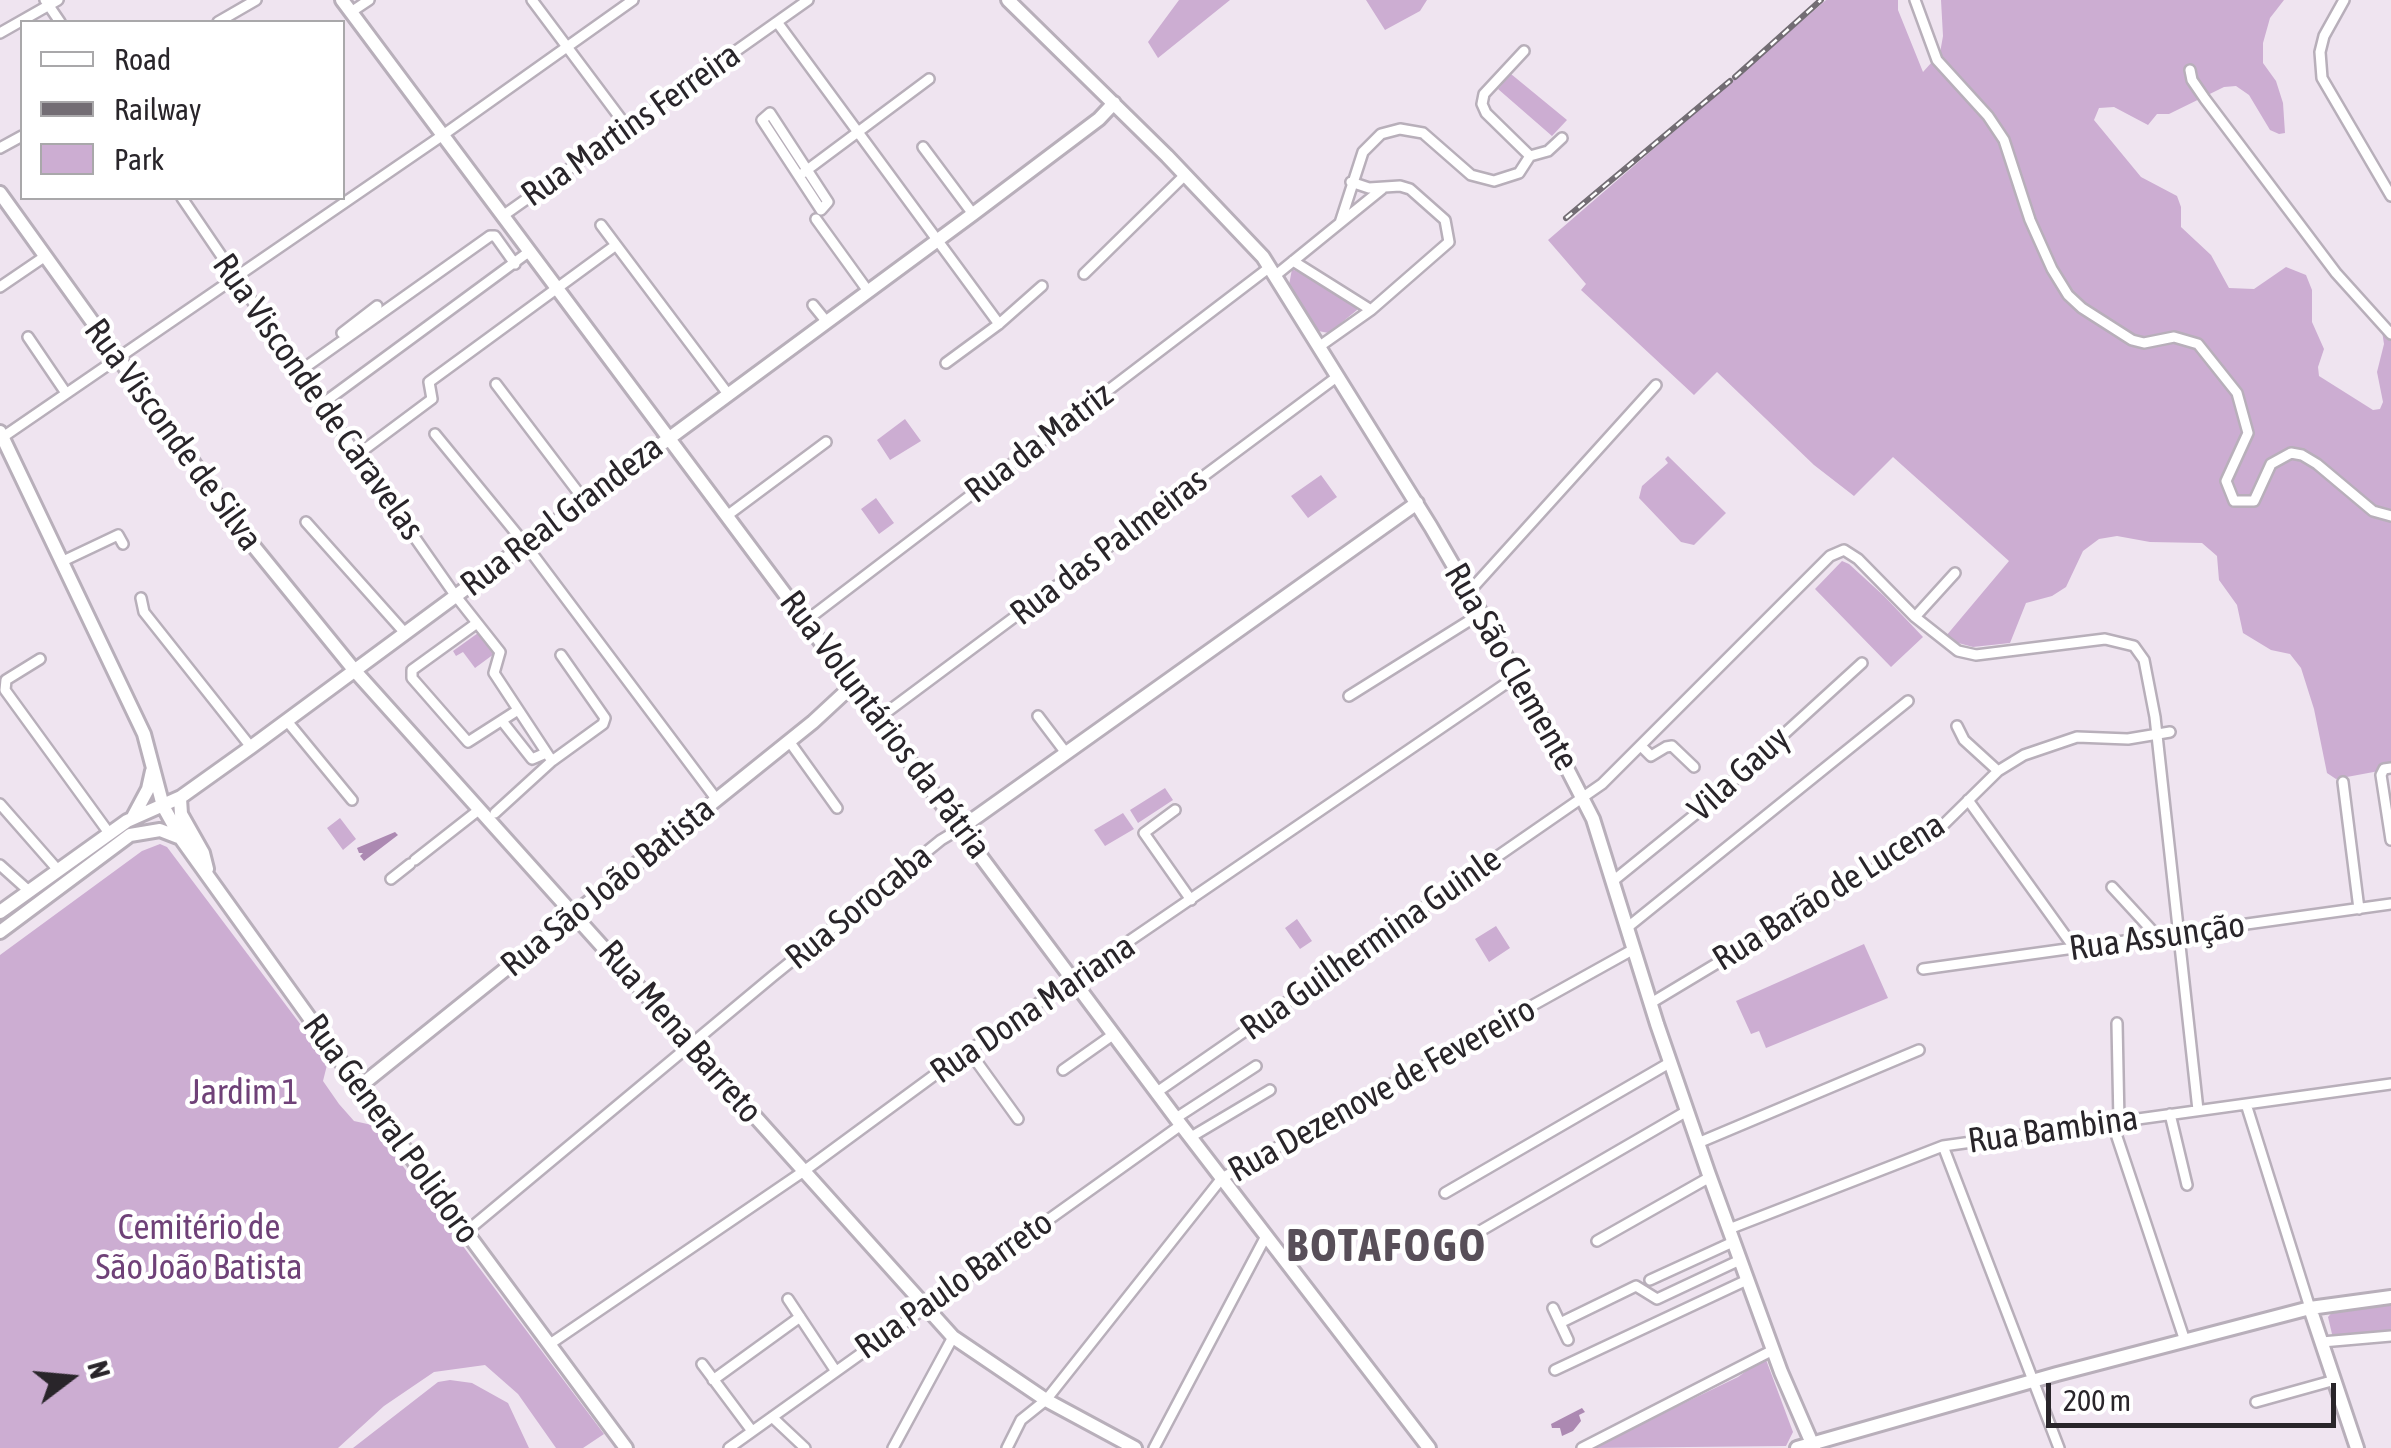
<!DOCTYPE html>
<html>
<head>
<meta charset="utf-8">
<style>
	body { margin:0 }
	#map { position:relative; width:2391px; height:1448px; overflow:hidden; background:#efe4f0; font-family:"Asap Condensed",sans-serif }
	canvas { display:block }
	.legend { position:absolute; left:20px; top:20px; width:325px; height:180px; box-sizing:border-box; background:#fff; border:2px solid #a9a8aa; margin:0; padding:12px 18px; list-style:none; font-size:30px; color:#29252a }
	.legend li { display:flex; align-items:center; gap:20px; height:50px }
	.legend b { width:50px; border:2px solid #a9a8aa }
	.north { position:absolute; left:20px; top:1328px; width:100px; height:100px; -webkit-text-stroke:8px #fff; paint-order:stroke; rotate:74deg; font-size:28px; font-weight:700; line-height:40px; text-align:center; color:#29252a }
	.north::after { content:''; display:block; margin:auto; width:35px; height:45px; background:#29252a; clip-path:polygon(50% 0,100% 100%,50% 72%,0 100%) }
	.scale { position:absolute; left:2046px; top:1383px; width:290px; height:45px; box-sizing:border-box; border:5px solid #29252a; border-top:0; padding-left:12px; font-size:30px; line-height:35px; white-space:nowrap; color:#29252a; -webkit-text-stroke:8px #fff; paint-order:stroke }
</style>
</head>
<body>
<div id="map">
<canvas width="2391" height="1448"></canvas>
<ul class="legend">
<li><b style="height:12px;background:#fff"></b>Road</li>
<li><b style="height:12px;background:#736d74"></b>Railway</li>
<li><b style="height:28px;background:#ccadd2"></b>Park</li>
</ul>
<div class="north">N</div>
<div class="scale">200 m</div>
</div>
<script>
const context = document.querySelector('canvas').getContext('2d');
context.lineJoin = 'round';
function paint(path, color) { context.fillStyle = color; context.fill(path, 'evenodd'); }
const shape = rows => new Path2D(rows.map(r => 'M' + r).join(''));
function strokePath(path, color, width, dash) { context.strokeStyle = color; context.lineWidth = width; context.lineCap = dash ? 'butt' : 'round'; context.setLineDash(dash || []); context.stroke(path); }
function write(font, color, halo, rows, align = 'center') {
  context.font = font + ' "Asap Condensed",sans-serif'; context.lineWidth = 9; context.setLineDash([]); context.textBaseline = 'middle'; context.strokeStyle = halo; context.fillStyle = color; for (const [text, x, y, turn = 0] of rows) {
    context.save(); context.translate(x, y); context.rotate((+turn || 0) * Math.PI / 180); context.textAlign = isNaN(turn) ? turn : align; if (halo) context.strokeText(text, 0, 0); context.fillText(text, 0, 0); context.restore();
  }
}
const green = shape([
	[1179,0,1230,0,1158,58,1148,42],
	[1366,0,1427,0,1420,11,1385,30],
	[1826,0,1898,0,1898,10,1923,72,1940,53,1943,36,1941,0,2284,0,2270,18,2263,43,2263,63,2276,81,2283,103,2285,133,2279,134,2270,130,2249,95,2236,86,2224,87,2169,114,2157,114,2148,125,2114,107,2099,108,2094,120,2141,177,2177,196,2181,207,2181,227,2211,255,2229,288,2254,289,2286,267,2306,275,2312,290,2312,322,2324,349,2318,367,2319,376,2373,410,2380,409,2383,402,2377,372,2384,344,2382,331,2391,336,2391,765,2380,768,2379,771,2336,779,2327,773,2314,709,2301,668,2290,654,2271,650,2243,633,2237,605,2219,580,2217,556,2202,543,2150,542,2117,536,2099,539,2083,551,2066,587,2052,596,2026,603,2010,643,1973,647,1951,641,1946,636,2009,561,1893,457,1854,496,1814,465,1717,372,1694,395,1581,290,1586,284,1548,240],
	[1511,74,1567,120,1552,136,1498,89],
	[1292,269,1319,282,1357,306,1357,310,1329,333,1318,331,1289,285],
	[905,419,921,441,890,460,877,440],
	[1668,456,1726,513,1694,545,1681,542,1639,498,1642,486,1668,463,1665,459],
	[1321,475,1337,497,1308,518,1291,496],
	[876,498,894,523,879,534,861,509],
	[1842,561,1849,564,1884,596,1923,637,1891,667,1815,589],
	[478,633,494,654,475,668,463,652,456,656,453,651],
	[1165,788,1173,800,1138,823,1130,810],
	[1123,813,1134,829,1105,846,1094,830],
	[340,818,356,839,343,850,327,828],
	[160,844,167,847,328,1061,323,1081,339,1104,354,1121,372,1125,604,1434,583,1448,556,1448,518,1394,485,1365,434,1372,384,1406,338,1448,0,1448,0,955,142,851],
	[1297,919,1312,941,1300,949,1285,928],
	[1496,926,1510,948,1489,962,1475,939],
	[1864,944,1888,998,1766,1048,1759,1031,1751,1034,1736,1001],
	[2391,1305,2391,1332,2336,1337,2332,1334,2328,1317,2334,1310],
	[1765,1357,1793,1432,1786,1446,1591,1448,1738,1377],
	[450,1380,472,1383,508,1403,529,1448,353,1448,438,1382]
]);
const water = shape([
	[395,832,398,835,364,861,360,856,363,853,359,853,357,848],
	[1582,1408,1585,1412,1579,1415,1581,1421,1573,1431,1562,1436,1560,1428,1552,1428,1551,1424]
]);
const street = shape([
	[45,0,60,22],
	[532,0,627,127],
	[1915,0,1937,60,1988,116,2004,140,2030,220,2052,269,2068,295,2082,308,2132,340,2144,343,2174,337,2198,344,2237,393,2248,433,2226,481,2234,501,2254,501,2271,464,2291,453,2302,455,2317,464,2373,511,2391,516],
	[2344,0,2324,36,2320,52,2322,78,2391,196],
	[351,12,369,0],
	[218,22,256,0],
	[777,22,999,324],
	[0,33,58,0],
	[1524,51,1484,94,1482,104,1486,113,1530,156],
	[2190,70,2192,80,2205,99,2336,273,2391,334],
	[770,113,828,202,821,210,762,120,770,113],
	[923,147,973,214],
	[0,148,22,136],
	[803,173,929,79],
	[182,198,357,455,455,595,500,652,494,673,552,761,603,724,605,718,561,655],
	[504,215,808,0],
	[816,219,868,291],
	[1340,223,1382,189],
	[601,225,616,245],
	[1293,261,1371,310],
	[1084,274,1185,175],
	[1276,275,1340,223,1363,152,1381,134,1400,129,1423,133,1471,175,1494,181,1519,173,1530,156,1548,151,1562,138],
	[0,287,44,257],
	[813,305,826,321],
	[342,333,377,306],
	[28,337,66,393],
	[1320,346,1371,310,1449,242,1445,220,1410,189,1400,186,1369,188,1351,182],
	[946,363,999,324,1042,286],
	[300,371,490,236,495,236,515,264],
	[496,384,584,500],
	[322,404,530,251],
	[435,434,525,544,717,800],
	[3,437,443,135,633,0],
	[357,455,432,399,429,382,616,245,728,394],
	[728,515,826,442],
	[306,522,405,633],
	[61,562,118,535,123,544],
	[1468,593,1656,385],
	[141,598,144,612,251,747],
	[1915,617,1955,573],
	[807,620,1270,267],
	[477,623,412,670,412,678,468,742,518,710],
	[40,659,6,680,5,690,109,833],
	[1349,696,1480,614],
	[1038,716,1066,753],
	[879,718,1338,376],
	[287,721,352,800],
	[502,721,532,759,546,753],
	[1957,726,1964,740,1998,771],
	[789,741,837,808],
	[1641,746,1651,756,1666,747,1672,746,1694,767],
	[2391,768,2384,769,2381,775,2391,840],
	[2343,782,2359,909],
	[1968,800,2075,949],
	[0,804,58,870],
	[1175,810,1144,833,1191,900],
	[495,813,552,761],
	[415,860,480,809],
	[0,865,30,892],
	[391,879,410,864],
	[1613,881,1703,808,1862,663],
	[2112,887,2158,937],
	[1628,927,1908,701],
	[1923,969,2391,904],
	[1651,1003,1937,831,1998,771,2024,755,2077,737,2128,739,2170,732],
	[2117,1023,2119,1122],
	[969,1051,1018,1119],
	[1063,1070,1114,1034],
	[1157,1092,1602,784,1830,556,1844,550,1858,559,1915,617,1958,651,1976,655,2105,639,2134,646,2144,660,2155,717,2198,1110],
	[2246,1104,2310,1308],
	[2170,1114,2187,1185],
	[1176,1118,1256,1066],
	[2112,1122,2185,1341],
	[1191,1137,1270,1090],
	[1698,1143,1919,1050],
	[1943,1146,2059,1448],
	[1445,1193,1671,1062],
	[1729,1229,1943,1146,2391,1084],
	[467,1231,773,976,941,840,961,828],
	[1463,1241,1687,1111],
	[1597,1241,1710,1177],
	[1650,1280,1733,1242],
	[788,1299,835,1370],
	[1553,1308,1568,1340],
	[1560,1323,1636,1286,1657,1299,1740,1260],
	[2322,1342,2391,1336],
	[550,1344,804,1171,955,1060,1517,676],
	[702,1364,752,1431],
	[1555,1370,1747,1280],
	[713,1380,800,1317],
	[2256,1402,2335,1380],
	[772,1417,805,1448],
	[729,1448,1181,1125],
	[893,1448,953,1337],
	[1007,1448,1021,1420,1046,1400,1222,1178,1634,949],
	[1154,1448,1266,1236],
	[1582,1448,1773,1350]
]);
const secondary = shape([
	[342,0,1181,1125,1429,1448],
	[1008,0,1167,156,1263,257,1431,527,1536,708,1593,819,1657,1024,1708,1172,1781,1372,1814,1448],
	[0,193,251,543,355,671,953,1337,1046,1400,1135,1448],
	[0,432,144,734,163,806,182,840,359,1087,626,1448],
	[180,798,181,814,203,853,207,869],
	[133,817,148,789,152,771],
	[961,828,1417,503],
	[0,912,127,821,181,797,251,747,973,214,1099,119,1114,103],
	[0,932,130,835,160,830,178,837],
	[359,1087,813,722,854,684],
	[2310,1308,2357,1448],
	[1797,1448,2057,1374,2310,1308,2391,1297]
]);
const rail = shape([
	[1735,77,1821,0],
	[1566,218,1730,81]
]);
const streetNames = [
	["Rua Martins Ferreira",631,125,-35],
	["Rua Visconde de Caravelas",318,397,55],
	["Rua Visconde de Silva",173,435,54],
	["Rua da Matriz",1039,443,-37],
	["Rua Real Grandeza",562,516,-37],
	["Rua das Palmeiras",1109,547,-37],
	["Rua São Clemente",1511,667,60],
	["Rua Voluntários da Pátria",885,725,53],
	["Vila Gauy",1739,774,-42],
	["Rua São João Batista",608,887,-39],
	["Rua Barão de Lucena",1829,892,-32],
	["Rua Sorocaba",859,907,-39],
	["Rua Assunção",2157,937,-8],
	["Rua Guilhermina Guinle",1371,944,-35],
	["Rua Dona Mariana",1033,1009,-34],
	["Rua Mena Barreto",680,1032,49],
	["Rua Dezenove de Fevereiro",1382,1090,-29],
	["Rua General Polidoro",391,1129,54],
	["Rua Bambina",2053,1130,-8],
	["Rua Paulo Barreto",954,1285,-35]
];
const parkNames = [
	["Jardim 1",244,1093],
	["Cemitério de",199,1228],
	["São João Batista",199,1268]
];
const districtNames = [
	["BOTAFOGO",1387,1247]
];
paint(green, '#ccadd2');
paint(water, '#ac89b2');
strokePath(street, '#b8afba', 14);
strokePath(secondary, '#b8afba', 18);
strokePath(street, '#fff', 9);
strokePath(secondary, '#fff', 12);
strokePath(rail, '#736d74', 6);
strokePath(rail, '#fff', 2.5, [8]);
write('35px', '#29252a', '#fff', streetNames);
write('35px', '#6f4178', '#fff', parkNames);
context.letterSpacing = '2.5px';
write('bold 45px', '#584f59', '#fff', districtNames);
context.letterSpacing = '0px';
</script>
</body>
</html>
